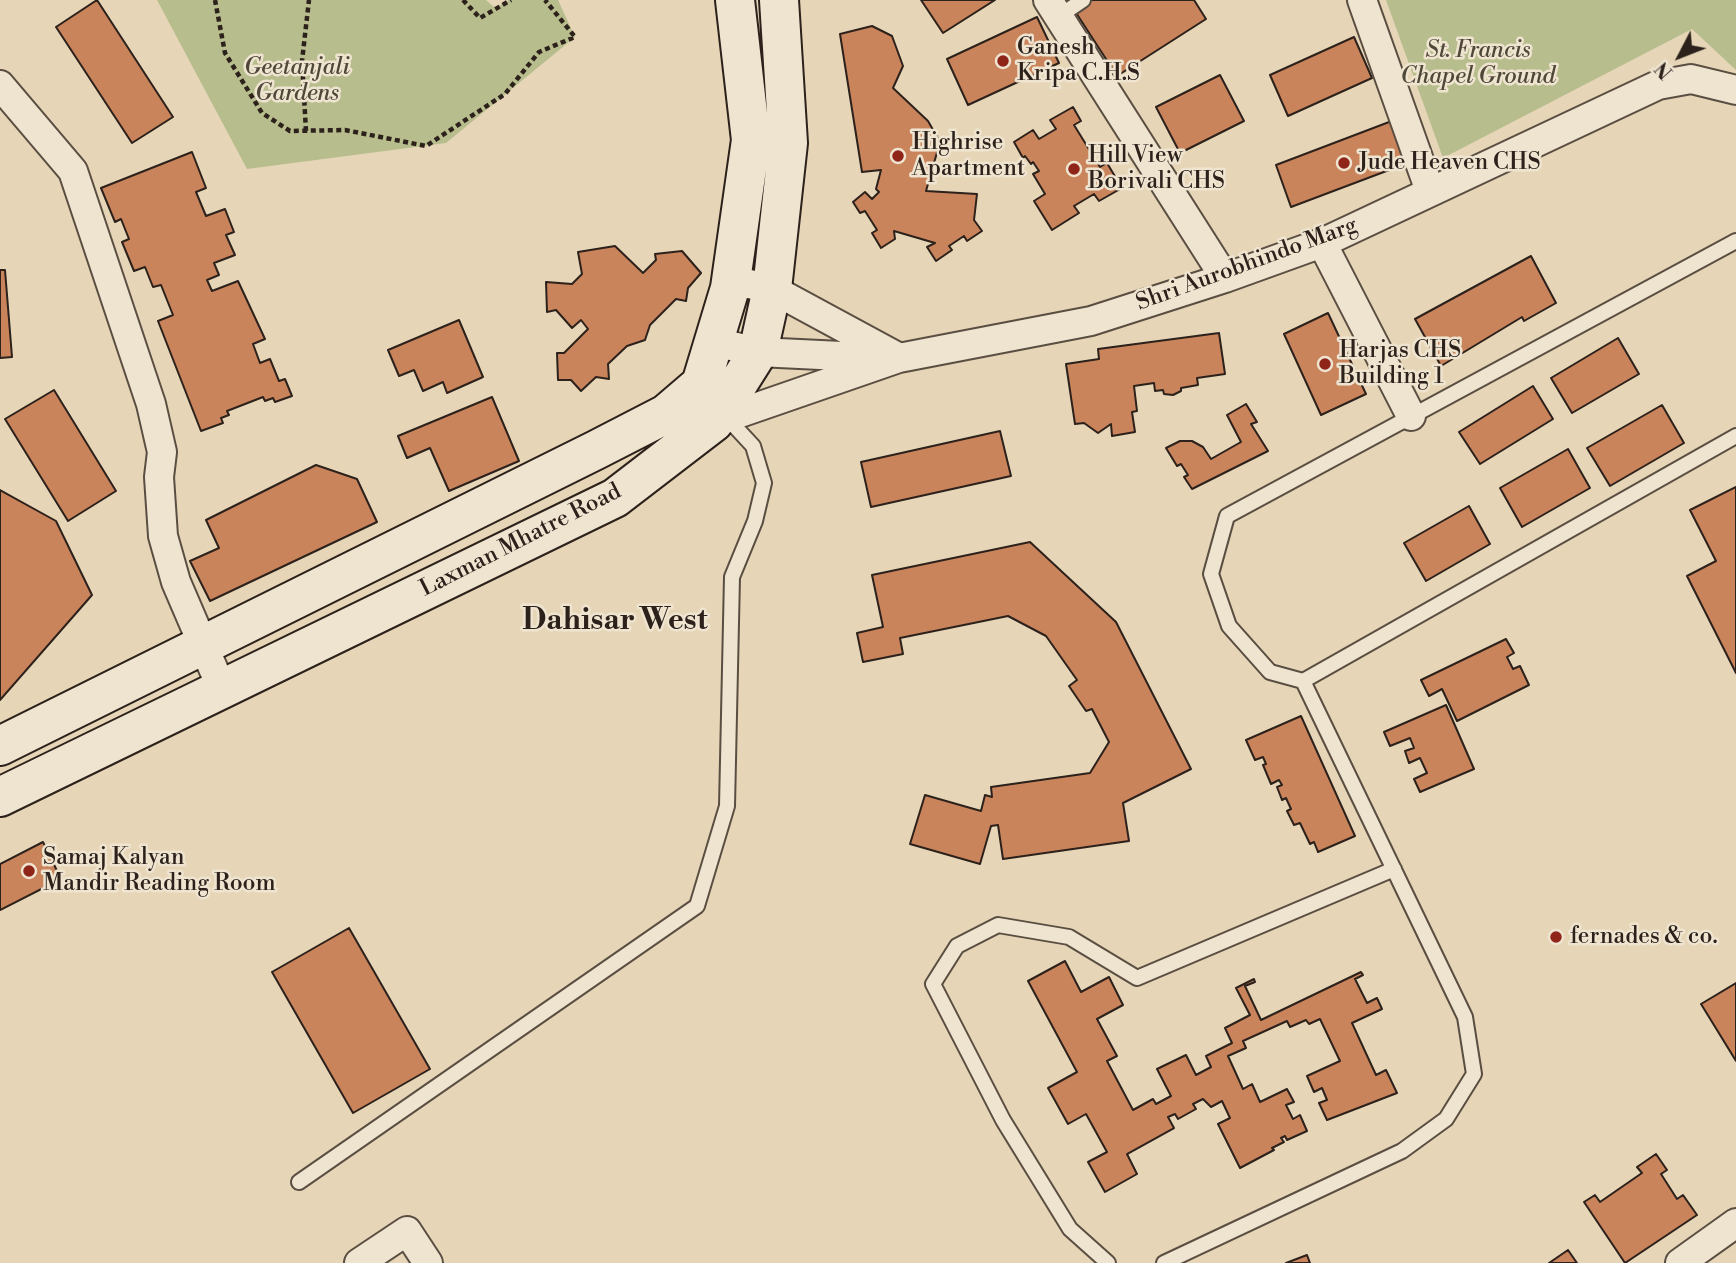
<!DOCTYPE html>
<html>
<head>
<meta charset="utf-8">
<style>
	body { margin:0 }
	#map { position:relative; width:1736px; height:1263px; overflow:hidden; background:#e6d6b7; font-family:"Libre Bodoni",serif }
	canvas { display:block }
	.north { position:absolute; left:1645px; top:21px; width:70px; height:70px; -webkit-text-stroke:5px #efe4d0; paint-order:stroke; rotate:228deg; font-size:19px; font-weight:700; line-height:28px; text-align:center; color:#2c211b }
	.north::after { content:''; display:block; margin:auto; width:24px; height:32px; background:#2c211b; clip-path:polygon(50% 0,100% 100%,50% 72%,0 100%) }
</style>
</head>
<body>
<div id="map">
<canvas width="1736" height="1263"></canvas>
<div class="north">N</div>
</div>
<script>
const context = document.querySelector('canvas').getContext('2d');
context.lineJoin = 'round';
function paint(path, color) { context.fillStyle = color; context.fill(path, 'evenodd'); }
const shape = rows => new Path2D(rows.map(r => 'M' + r).join(''));
function strokePath(path, color, width, dash) { context.strokeStyle = color; context.lineWidth = width; context.lineCap = dash ? 'butt' : 'round'; context.setLineDash(dash || []); context.stroke(path); }
function write(font, color, halo, rows, align = 'center') {
  context.font = font + ' "Libre Bodoni",serif'; context.lineWidth = 5; context.setLineDash([]); context.textBaseline = 'middle'; context.strokeStyle = halo; context.fillStyle = color; for (const [text, x, y, turn = 0] of rows) {
    context.save(); context.translate(x, y); context.rotate((+turn || 0) * Math.PI / 180); context.textAlign = isNaN(turn) ? turn : align; if (halo) context.strokeText(text, 0, 0); context.fillText(text, 0, 0); context.restore();
  }
}
const green = shape([
	[157,0,486,0,495,8,509,0,558,0,575,37,446,143,247,169],
	[1386,0,1736,0,1736,70,1692,29,1443,158]
]);
const building = shape([
	[97,0,173,117,132,143,56,27,97,0],
	[921,0,995,0,943,33,921,0],
	[1079,0,1194,0,1206,19,1117,76,1071,5,1079,0],
	[1037,17,1059,63,968,105,947,59,1037,17],
	[872,26,892,36,903,66,893,88,928,121,940,142,926,191,977,194,974,220,982,231,967,241,964,236,949,246,952,250,936,261,927,247,935,243,894,231,895,239,881,248,872,233,877,230,865,211,860,213,853,202,865,192,872,199,879,192,876,189,881,170,862,172,840,34,872,26],
	[1354,37,1372,78,1288,116,1270,75,1354,37],
	[1220,75,1244,121,1180,153,1156,107,1220,75],
	[1073,107,1081,121,1074,125,1100,167,1107,163,1122,188,1099,201,1094,194,1074,206,1079,213,1052,230,1034,201,1045,194,1033,174,1039,171,1033,162,1031,164,1025,156,1023,158,1014,142,1033,130,1039,139,1056,129,1050,120,1073,107],
	[1397,119,1413,161,1291,207,1276,165,1397,119],
	[192,152,206,188,196,192,206,216,225,209,234,232,226,235,235,255,214,263,219,275,207,280,212,291,238,281,265,339,253,344,260,363,270,359,279,381,285,379,292,396,275,402,273,398,265,401,263,397,227,411,229,415,221,418,223,423,201,431,158,321,173,315,161,285,153,287,145,267,134,271,122,242,129,239,121,219,115,222,101,188,192,152],
	[615,246,643,273,656,260,655,254,682,251,701,273,688,288,686,301,676,299,650,325,645,340,627,346,608,364,609,379,596,377,581,391,571,380,558,380,557,353,564,353,588,329,581,320,572,328,556,310,547,312,546,282,572,284,582,274,578,252,615,246],
	[1531,256,1556,303,1524,321,1522,317,1441,366,1415,319,1531,256],
	[0,270,5,270,12,357,0,358,0,270],
	[1328,313,1366,394,1321,415,1284,334,1328,313],
	[459,320,483,377,447,393,443,382,423,391,414,370,399,376,388,350,459,320],
	[1219,333,1225,374,1197,378,1198,385,1181,388,1181,391,1173,395,1164,394,1163,390,1155,391,1154,383,1134,386,1137,411,1132,412,1135,432,1112,436,1111,424,1098,433,1084,423,1075,424,1066,364,1099,359,1098,349,1219,333],
	[1618,338,1639,374,1572,413,1551,378,1618,338],
	[1533,386,1553,419,1480,464,1459,432,1533,386],
	[54,390,116,491,68,521,5,419,54,390],
	[492,397,519,461,449,491,430,448,407,458,398,436,492,397],
	[1246,404,1257,422,1251,424,1268,451,1192,489,1184,477,1188,475,1181,464,1177,466,1166,448,1180,441,1192,441,1203,447,1211,459,1241,442,1227,415,1246,404],
	[1662,405,1684,443,1610,486,1587,448,1662,405],
	[1000,431,1011,476,871,507,861,462,1000,431],
	[1568,449,1590,488,1522,527,1500,488,1568,449],
	[316,465,357,479,377,522,210,601,190,561,219,548,206,520,316,465],
	[1736,487,1736,673,1687,576,1716,561,1690,510,1736,487],
	[0,490,56,521,92,595,0,700,0,490],
	[1469,506,1490,544,1426,581,1404,543,1469,506],
	[1030,542,1116,622,1191,769,1123,803,1129,841,1003,859,998,825,991,826,980,864,910,844,925,795,981,811,985,795,992,797,991,787,1090,773,1109,742,1092,709,1086,711,1069,686,1077,680,1046,636,1008,616,900,638,903,654,863,662,857,633,883,627,872,575,1030,542],
	[1506,639,1514,653,1507,657,1513,669,1520,666,1529,685,1457,721,1442,689,1429,696,1421,680,1506,639],
	[1446,705,1474,769,1420,792,1414,779,1427,773,1420,758,1409,763,1405,751,1414,748,1410,738,1390,746,1384,732,1446,705],
	[1301,716,1355,836,1318,852,1314,842,1310,844,1300,823,1294,825,1287,811,1291,809,1286,798,1282,800,1277,787,1282,785,1279,780,1271,784,1263,765,1266,764,1263,757,1255,760,1246,740,1301,716],
	[43,842,61,879,0,910,0,864,43,842],
	[349,928,430,1069,353,1113,272,972,349,928],
	[1065,961,1081,992,1109,977,1123,1005,1097,1019,1117,1056,1107,1061,1133,1110,1153,1099,1156,1104,1171,1096,1157,1069,1186,1055,1196,1075,1211,1067,1206,1056,1232,1043,1225,1028,1250,1015,1236,988,1254,979,1255,982,1245,986,1261,1020,1361,972,1363,975,1355,979,1367,1003,1377,998,1382,1009,1352,1023,1376,1075,1386,1070,1397,1093,1327,1120,1319,1103,1327,1100,1322,1088,1314,1092,1307,1076,1340,1061,1320,1019,1309,1024,1306,1020,1290,1027,1287,1021,1243,1041,1246,1048,1228,1056,1243,1089,1252,1084,1260,1102,1287,1089,1294,1102,1286,1105,1293,1119,1300,1115,1307,1131,1287,1140,1285,1136,1281,1138,1284,1142,1272,1148,1274,1150,1240,1168,1218,1124,1230,1118,1222,1101,1211,1107,1203,1099,1193,1104,1196,1109,1178,1119,1175,1114,1168,1117,1174,1128,1127,1154,1137,1174,1105,1192,1088,1162,1107,1152,1086,1114,1068,1124,1048,1088,1077,1072,1028,981,1065,961],
	[1736,983,1736,1061,1701,1004,1736,983],
	[1656,1154,1667,1170,1661,1174,1677,1199,1683,1195,1697,1215,1625,1263,1584,1202,1595,1195,1600,1202,1642,1173,1637,1167,1656,1154],
	[1568,1250,1577,1263,1549,1263,1568,1250],
	[1307,1255,1310,1263,1286,1263,1307,1255]
]);
const path = shape([
	[215,0,225,53,262,113,290,131,345,130,426,146,505,94,539,52,575,37,545,0],
	[463,0,480,18,511,0],
	[306,131,302,61,309,0]
]);
const lane = shape([
	[1058,17,1083,0],
	[1736,241,1227,516,1211,574,1229,626,1270,672,1303,681,1736,436],
	[299,1182,697,906,727,806,732,577,755,521,764,483,753,446,727,418],
	[1108,1263,1070,1229,1003,1120,933,984,957,946,998,925,1069,937,1137,978,1394,869],
	[1164,1263,1402,1151,1446,1119,1474,1074,1465,1017,1303,681]
]);
const street = shape([
	[1048,0,1225,278],
	[1362,0,1430,191],
	[0,85,73,171,151,404,162,452,159,477,163,536,176,582,222,689],
	[1322,243,1411,416],
	[731,280,772,289,894,355],
	[714,342,758,352,883,358],
	[708,421,714,422,899,358,1091,321,1225,278,1322,243,1658,85,1691,79,1736,90],
	[359,1263,407,1231,428,1263],
	[1680,1263,1736,1223]
]);
const secondary = shape([
	[0,746,596,450,666,414,701,384,730,288,751,140,735,0],
	[0,797,615,498,714,422,758,352,772,289,788,143,779,0]
]);
const markers = [
	[1003,61,7,"#8f2418"],
	[898,156,7,"#8f2418"],
	[1344,163,7,"#8f2418"],
	[1074,169,7,"#8f2418"],
	[1325,364,7,"#8f2418"],
	[29,871,7,"#8f2418"],
	[1556,937,7,"#8f2418"]
];
const poiNames = [
	["Ganesh",1017,48],
	["Kripa C.H.S",1017,74],
	["Highrise",912,143],
	["Apartment",912,169],
	["Hill View",1088,156],
	["Borivali CHS",1088,182],
	["Jude Heaven CHS",1358,163],
	["Harjas CHS",1339,351],
	["Building 1",1339,377],
	["Samaj Kalyan",43,858],
	["Mandir Reading Room",43,884],
	["fernades & co.",1570,937]
];
const parkNames = [
	["St. Francis",1478,51],
	["Chapel Ground",1478,77],
	["Geetanjali",297,68],
	["Gardens",297,94]
];
const streetNames = [
	["Shri Aurobhindo Marg",1247,265,-20],
	["Laxman Mhatre Road",521,541,-27]
];
const districtNames = [
	["Dahisar West",615,622]
];
paint(green, '#b7bd8d');
paint(building, '#c9845c');
strokePath(building, '#2c211b', 2);
strokePath(lane, '#5a4e42', 18);
strokePath(street, '#5a4e42', 32);
strokePath(secondary, '#2c211b', 42);
strokePath(path, '#2c211b', 4.5, [5, 3.5]);
strokePath(lane, '#efe4d0', 14);
strokePath(street, '#efe4d0', 28);
strokePath(secondary, '#efe4d0', 38);
for (const [x, y, r, color] of markers) { const dot = new Path2D(); dot.arc(x, y, r, 0, 2 * Math.PI); context.fillStyle = color; context.fill(dot); strokePath(dot, '#efe4d0', 2.5); }
write('23px', '#2c211b', '#efe4d0', poiNames, 'left');
write('italic 23px', '#4f4838', '#efe4d0', parkNames);
write('23px', '#2c211b', '#efe4d0', streetNames);
write('bold 30px', '#2c211b', '#efe4d0', districtNames);
</script>
</body>
</html>
